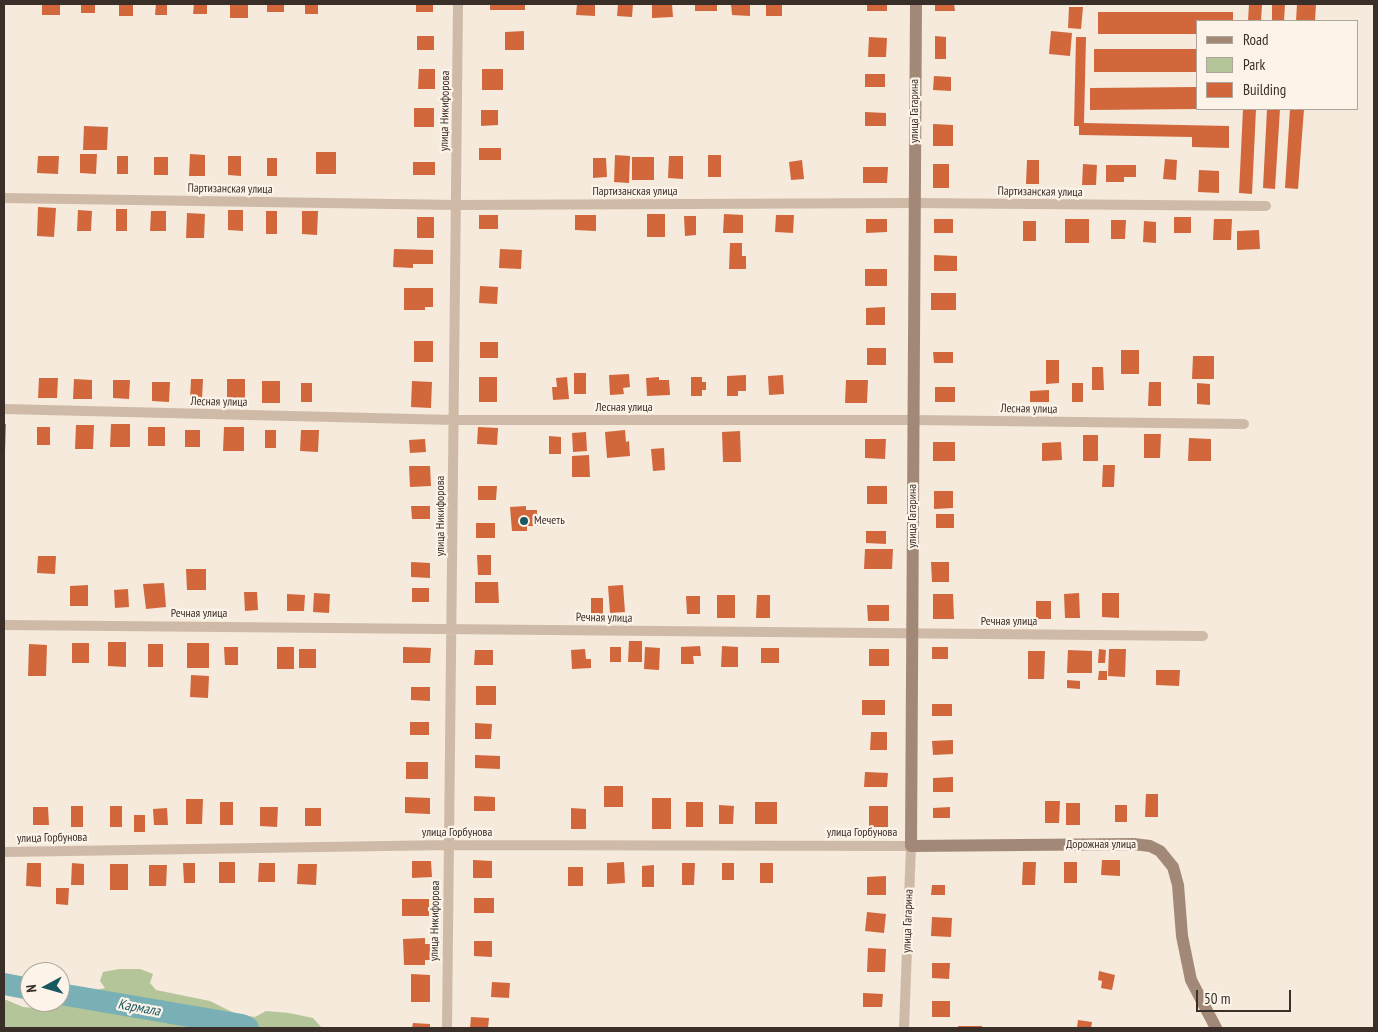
<!DOCTYPE html>
<html>
<head>
<meta charset="utf-8">
<style>
	body { margin:0 }
	#map { position:relative; width:1378px; height:1032px; overflow:hidden; background:#f5eadc; font-family:"PT Sans Narrow",sans-serif }
	canvas { display:block }
	.frame { position:absolute; inset:0; border:5px solid #3a2e28; pointer-events:none }
	.legend { position:absolute; left:1196px; top:20px; width:162px; height:90px; box-sizing:border-box; background:#fcf4e9; border:1px solid #aea59c; margin:0; padding:6px 9px; list-style:none; font-size:15px; color:#3a2e28 }
	.legend li { display:flex; align-items:center; gap:10px; height:25px }
	.legend b { width:25px; border:1px solid #aea59c }
	.north { position:absolute; left:20px; top:962px; width:50px; height:50px; box-sizing:border-box; background:#fcf4e9; border:1px solid #aea59c; border-radius:50%; rotate:264deg; font-size:14px; font-weight:700; line-height:20px; text-align:center; color:#3a2e28 }
	.north::after { content:''; display:block; margin:auto; width:18px; height:22px; background:#195860; clip-path:polygon(50% 0,100% 100%,50% 72%,0 100%) }
	.scale { position:absolute; left:1196px; top:990px; width:95px; height:22px; box-sizing:border-box; border:2px solid #3a2e28; border-top:0; padding-left:6px; font-size:15px; line-height:18px; white-space:nowrap; color:#3a2e28; -webkit-text-stroke:4px #fcf4e9; paint-order:stroke }
</style>
</head>
<body>
<div id="map">
<canvas width="1378" height="1032"></canvas>
<div class="frame"></div>
<ul class="legend">
<li><b style="height:6px;background:#a28977"></b>Road</li>
<li><b style="height:14px;background:#b5c59a"></b>Park</li>
<li><b style="height:14px;background:#d2673c"></b>Building</li>
</ul>
<div class="north">N</div>
<div class="scale">50 m</div>
</div>
<script>
const context = document.querySelector('canvas').getContext('2d');
context.lineJoin = 'round';
function paint(path, color) { context.fillStyle = color; context.fill(path, 'evenodd'); }
const shape = rows => new Path2D(rows.map(r => 'M' + r).join(''));
function strokePath(path, color, width, dash) { context.strokeStyle = color; context.lineWidth = width; context.lineCap = dash ? 'butt' : 'round'; context.setLineDash(dash || []); context.stroke(path); }
function write(font, color, halo, rows, align = 'center') {
  context.font = font + ' "PT Sans Narrow",sans-serif'; context.lineWidth = 4.5; context.setLineDash([]); context.textBaseline = 'middle'; context.strokeStyle = halo; context.fillStyle = color; for (const [text, x, y, turn = 0] of rows) {
    context.save(); context.translate(x, y); context.rotate((+turn || 0) * Math.PI / 180); context.textAlign = isNaN(turn) ? turn : align; if (halo) context.strokeText(text, 0, 0); context.fillText(text, 0, 0); context.restore();
  }
}
const green = shape([
	[119,969,140,969,153,974,150,983,156,990,210,1001,236,1014,255,1017,266,1011,289,1013,313,1018,322,1028,4,1028,4,999,23,1007,45,1009,54,1002,60,1002,60,985,92,991,105,988,100,981,103,972]
]);
const river = shape([
	[4,984,30,989],
	[60,994,242,1025,248,1028]
]);
const building = shape([
	[42,4,60,4,60,15,42,15],
	[81,4,95,4,95,13,81,13],
	[119,4,133,4,133,16,119,16],
	[156,4,167,4,167,15,155,15],
	[194,4,207,4,207,14,193,14],
	[230,4,248,4,248,18,230,18],
	[267,4,284,4,284,12,267,12],
	[305,4,318,4,318,14,305,14],
	[416,4,433,4,433,12,416,12],
	[490,4,525,4,525,10,490,10],
	[577,4,595,4,595,16,576,15],
	[618,4,633,4,632,17,617,16],
	[652,4,672,4,673,17,652,18],
	[695,4,717,4,717,11,695,11],
	[731,4,750,4,750,16,732,15],
	[766,4,782,4,782,16,766,16],
	[867,4,887,4,887,11,867,11],
	[935,4,954,4,955,11,935,11],
	[1249,4,1262,5,1261,21,1248,21],
	[1272,4,1285,4,1284,21,1272,21],
	[1297,4,1316,4,1315,21,1296,21],
	[1069,7,1083,7,1081,29,1068,28],
	[1098,12,1233,12,1233,21,1197,21,1197,34,1098,34],
	[524,31,524,50,505,50,505,32],
	[1051,31,1072,33,1070,56,1049,54],
	[417,36,434,36,434,50,417,50],
	[935,36,946,37,946,59,935,59],
	[869,37,887,38,886,57,868,57],
	[1076,37,1086,37,1084,123,1229,126,1229,148,1192,147,1192,137,1079,135,1079,126,1074,126],
	[1094,49,1197,49,1197,72,1094,72],
	[419,69,435,69,435,89,418,89],
	[482,69,503,69,503,90,482,90],
	[865,74,885,74,885,87,865,87],
	[934,76,951,77,951,91,933,90],
	[1197,87,1197,109,1090,110,1090,88],
	[414,108,434,108,434,127,414,127],
	[1243,109,1256,109,1252,194,1239,193],
	[1267,109,1280,109,1275,189,1263,188],
	[1290,109,1304,109,1298,189,1285,188],
	[481,110,498,110,498,125,481,126],
	[865,112,886,113,886,126,865,126],
	[933,124,953,125,953,146,933,146],
	[84,126,108,127,107,150,83,150],
	[479,148,501,148,501,160,479,160],
	[316,152,336,152,336,174,316,174],
	[80,154,97,154,96,174,80,173],
	[190,154,205,155,205,176,189,176],
	[615,155,630,156,629,183,614,182],
	[708,155,721,155,721,177,708,177],
	[38,156,59,156,58,174,37,173],
	[117,156,128,156,128,174,117,174],
	[228,156,241,156,241,176,228,175],
	[669,156,683,156,683,179,668,178],
	[154,157,168,157,168,175,154,175],
	[632,157,654,157,654,180,632,180],
	[267,158,277,158,277,176,267,176],
	[593,158,606,158,607,177,593,178],
	[1165,159,1177,160,1176,180,1163,179],
	[802,160,804,179,791,180,789,162],
	[1027,160,1039,160,1039,184,1026,184],
	[413,162,435,162,435,175,413,175],
	[933,164,949,164,949,188,933,188],
	[1083,164,1097,165,1096,185,1082,185],
	[1106,165,1136,165,1136,177,1124,177,1124,182,1106,182],
	[863,167,888,167,887,183,863,183],
	[1199,170,1219,171,1219,193,1198,192],
	[38,207,56,208,54,237,37,236],
	[116,209,127,209,127,231,116,231],
	[78,210,92,211,91,231,77,231],
	[228,210,243,210,243,231,228,230],
	[151,211,166,211,166,231,150,231],
	[266,211,277,211,277,234,266,234],
	[302,211,318,211,317,235,302,234],
	[187,213,205,214,204,238,186,238],
	[647,214,665,214,665,237,647,237],
	[724,214,743,215,743,233,723,233],
	[479,215,498,215,498,229,479,229],
	[575,215,596,215,596,231,575,230],
	[776,215,794,215,793,233,775,232],
	[684,216,696,216,696,235,685,236],
	[417,217,434,217,434,238,417,238],
	[1174,217,1191,217,1191,233,1174,233],
	[866,219,887,219,887,232,866,233],
	[934,219,953,219,953,233,934,233],
	[1065,219,1089,219,1089,243,1065,243],
	[1214,219,1232,219,1231,240,1213,240],
	[1111,220,1126,220,1125,239,1111,239],
	[1023,221,1036,221,1036,241,1023,241],
	[1144,221,1156,222,1156,243,1143,242],
	[1259,230,1260,249,1237,250,1237,231],
	[730,243,742,243,742,256,746,256,746,269,729,269],
	[394,249,433,250,433,264,413,264,413,268,393,267],
	[500,249,522,250,521,269,499,268],
	[934,255,957,256,957,271,934,271],
	[865,269,887,269,887,286,865,286],
	[480,286,498,287,497,304,479,303],
	[404,288,433,288,433,307,425,307,425,310,404,310],
	[931,293,956,293,956,310,931,310],
	[885,307,885,325,866,325,866,308],
	[414,341,433,341,433,362,414,362],
	[480,342,498,342,498,358,480,358],
	[867,348,886,348,886,365,867,365],
	[1121,350,1139,350,1139,374,1121,374],
	[933,352,953,352,953,363,934,363],
	[1193,356,1214,356,1214,379,1192,379],
	[1046,360,1059,360,1059,383,1046,384],
	[1092,367,1103,367,1104,390,1092,390],
	[574,373,586,373,586,394,574,394],
	[629,374,630,387,623,388,624,394,610,395,609,375],
	[746,375,746,391,738,391,738,396,727,396,727,376],
	[783,375,784,394,769,395,768,376],
	[479,377,497,377,497,402,479,402],
	[567,377,569,399,553,400,552,387,557,387,556,378],
	[659,377,659,380,669,380,670,395,647,396,646,378],
	[691,377,702,377,702,382,706,382,706,390,702,390,702,396,691,396],
	[39,378,58,378,57,398,38,398],
	[74,379,92,380,92,399,73,399],
	[191,379,203,379,202,399,190,399],
	[227,379,245,379,245,400,227,400],
	[113,380,130,380,129,399,113,398],
	[846,380,868,380,867,403,845,403],
	[262,381,280,381,280,403,262,403],
	[412,381,432,382,431,408,411,407],
	[152,382,170,382,169,402,152,401],
	[1149,382,1161,382,1161,406,1148,406],
	[301,383,312,383,312,402,301,402],
	[1072,383,1083,383,1083,402,1072,402],
	[1197,383,1210,384,1210,405,1197,404],
	[935,387,955,387,955,402,935,402],
	[1049,390,1049,402,1030,402,1030,391],
	[4,424,6,424,5,452,4,452],
	[111,424,130,424,130,447,110,447],
	[76,425,94,425,93,449,75,449],
	[37,427,50,427,50,445,37,445],
	[148,427,165,427,165,446,148,446],
	[224,427,244,427,244,451,223,451],
	[478,427,498,428,497,445,477,444],
	[185,430,200,430,200,447,185,447],
	[265,430,276,430,276,448,265,448],
	[301,430,319,430,318,452,300,451],
	[625,430,626,442,629,441,630,456,607,458,605,432],
	[740,431,741,462,723,462,722,432],
	[586,432,587,451,573,452,572,433],
	[1144,434,1161,434,1160,458,1144,458],
	[1083,435,1098,435,1098,461,1083,461],
	[549,436,561,437,561,454,549,454],
	[1189,438,1211,439,1211,461,1188,461],
	[425,439,426,452,410,453,409,440],
	[865,439,886,439,885,459,865,458],
	[933,442,955,442,955,461,933,461],
	[1061,442,1062,460,1042,461,1042,443],
	[664,448,665,470,653,471,651,449],
	[589,455,590,477,572,477,572,456],
	[1103,465,1115,465,1114,487,1102,487],
	[409,466,430,466,431,486,410,487],
	[478,486,497,486,496,500,478,500],
	[867,486,887,486,887,504,867,504],
	[934,491,953,491,953,508,934,509],
	[411,506,430,506,430,519,412,519],
	[526,506,526,510,537,510,537,515,542,514,542,521,537,521,538,526,527,526,527,531,512,531,510,507],
	[936,514,954,514,954,528,936,528],
	[476,523,495,523,495,538,476,538],
	[866,531,886,531,886,544,866,543],
	[865,549,893,549,892,569,864,569],
	[477,555,491,555,491,575,478,575],
	[38,556,56,556,55,574,37,573],
	[411,562,430,563,430,578,411,577],
	[931,562,949,562,949,582,932,582],
	[186,569,206,569,206,590,187,590],
	[475,582,498,582,499,603,475,603],
	[164,583,166,607,146,609,143,584],
	[88,585,88,606,70,606,70,586],
	[623,585,625,612,610,613,608,586],
	[412,588,429,588,429,602,412,602],
	[128,589,129,607,115,608,114,590],
	[244,592,257,592,258,610,245,611],
	[314,593,330,594,329,613,313,612],
	[1079,593,1080,618,1065,618,1064,594],
	[1102,593,1119,593,1119,618,1102,617],
	[287,594,305,595,304,611,287,611],
	[933,594,953,594,954,619,933,619],
	[717,595,735,595,735,618,717,618],
	[757,595,770,595,770,618,756,618],
	[686,596,700,596,700,614,687,614],
	[591,598,603,598,603,616,591,616],
	[1036,601,1051,601,1051,619,1036,619],
	[867,605,889,605,889,621,868,621],
	[629,641,642,641,642,662,628,662],
	[108,642,126,642,126,667,108,666],
	[72,643,89,643,89,663,72,663],
	[187,643,209,643,209,668,187,668],
	[29,644,47,645,46,676,28,676],
	[148,644,163,644,163,667,148,667],
	[700,646,701,656,693,656,694,664,681,664,681,647],
	[722,646,738,647,738,667,721,667],
	[224,647,238,647,238,665,225,665],
	[277,647,294,647,294,669,277,669],
	[403,647,431,648,430,663,403,663],
	[610,647,621,647,621,662,610,662],
	[645,647,660,648,659,670,644,669],
	[932,647,948,647,948,659,932,659],
	[761,648,779,648,779,663,761,663],
	[299,649,316,649,316,668,299,668],
	[585,649,586,659,591,659,591,668,572,669,571,650],
	[869,649,889,649,889,666,869,666],
	[1099,649,1106,650,1105,663,1098,663],
	[1109,649,1126,649,1125,677,1108,676],
	[475,650,493,650,493,665,474,665],
	[1068,650,1092,651,1092,673,1067,673],
	[1028,651,1045,651,1044,679,1028,679],
	[1156,670,1180,670,1179,686,1156,685],
	[1099,671,1107,671,1107,680,1098,680],
	[191,675,209,676,208,698,190,697],
	[1067,680,1080,681,1080,689,1067,688],
	[476,686,496,686,496,705,476,705],
	[411,687,430,687,430,701,411,700],
	[862,700,885,700,885,715,862,715],
	[932,704,952,704,952,716,932,716],
	[410,722,429,722,429,735,410,735],
	[475,723,492,724,491,739,475,739],
	[871,732,887,732,887,750,870,750],
	[953,740,953,754,933,755,932,741],
	[475,755,500,756,500,769,475,768],
	[406,762,428,762,428,779,406,779],
	[865,772,888,773,887,787,864,787],
	[953,777,953,792,933,792,933,778],
	[604,786,623,786,623,807,604,807],
	[1146,794,1158,794,1158,817,1145,817],
	[474,796,495,797,495,811,474,811],
	[405,797,430,798,430,814,405,813],
	[652,798,671,798,671,829,652,829],
	[186,799,203,799,202,824,186,824],
	[1045,801,1060,801,1059,823,1045,823],
	[220,802,233,802,233,825,220,825],
	[686,802,703,802,703,827,686,827],
	[755,802,777,802,777,824,755,824],
	[1066,803,1080,803,1080,825,1066,825],
	[719,805,734,806,733,824,719,824],
	[1115,805,1127,805,1127,822,1115,822],
	[71,806,83,806,83,827,71,827],
	[110,806,122,806,122,827,110,827],
	[869,806,888,806,888,827,869,827],
	[33,807,48,807,49,825,33,825],
	[260,807,278,807,277,827,260,826],
	[950,807,950,818,933,818,933,808],
	[167,808,168,825,154,825,153,809],
	[305,808,321,808,321,826,305,826],
	[571,808,586,809,586,829,571,829],
	[134,815,145,815,145,832,134,832],
	[473,860,492,861,492,878,473,878],
	[1102,860,1120,860,1120,876,1101,875],
	[412,861,431,861,432,877,412,878],
	[219,862,235,862,235,883,219,883],
	[624,862,625,883,607,884,607,863],
	[1023,862,1036,862,1035,885,1022,885],
	[1064,862,1077,862,1077,883,1064,883],
	[27,863,41,863,41,887,26,886],
	[72,863,84,864,84,885,71,885],
	[183,863,195,863,195,883,184,883],
	[259,863,275,863,275,882,258,882],
	[682,863,695,863,694,885,682,885],
	[722,863,734,863,734,880,722,880],
	[760,863,773,863,773,883,760,883],
	[110,864,128,864,128,890,110,890],
	[298,864,317,864,316,885,297,884],
	[149,865,167,865,166,886,149,886],
	[654,865,654,887,642,887,642,866],
	[568,867,583,867,583,886,568,886],
	[886,876,886,895,867,895,867,877],
	[932,885,945,885,945,895,931,895],
	[56,888,69,888,68,905,56,904],
	[474,898,494,898,494,913,474,913],
	[402,899,429,899,429,916,402,916],
	[867,912,886,914,884,933,865,931],
	[932,917,952,918,951,937,931,936],
	[425,938,425,944,431,944,432,960,425,960,425,965,404,965,403,939],
	[474,941,492,941,492,957,474,956],
	[868,948,886,949,885,972,867,972],
	[932,963,950,963,949,979,932,978],
	[1099,971,1115,975,1112,990,1101,988,1102,981,1098,980],
	[411,974,430,975,430,1002,411,1002],
	[492,982,510,983,509,998,491,997],
	[863,993,883,994,882,1007,863,1007],
	[932,1001,950,1001,950,1017,932,1017],
	[471,1017,489,1018,488,1028,470,1028],
	[1078,1020,1092,1022,1091,1028,1077,1028],
	[413,1023,430,1024,430,1028,412,1028],
	[958,1026,982,1026,982,1028,958,1028]
]);
const minor = shape([
	[4,198,456,205,914,203,1266,206],
	[4,409,454,420,913,420,1244,424],
	[4,625,1203,636],
	[4,852,449,845,911,846,904,1028],
	[447,1028,458,4]
]);
const secondary = shape([
	[916,4,911,846,1133,844,1150,846,1160,851,1173,867,1178,885,1182,936,1191,980,1216,1028]
]);
const markers = [
	[524,521,5,"#195860"]
];
const streetNames = [
	["улица Никифорова",445,111,-89],
	["улица Гагарина",915,111,-90],
	["Партизанская улица",230,189,1],
	["Партизанская улица",635,192],
	["Партизанская улица",1040,192,1],
	["Лесная улица",219,402,1],
	["Лесная улица",624,408],
	["Лесная улица",1029,409,1],
	["улица Никифорова",441,516,-90],
	["улица Гагарина",913,516,-90],
	["Речная улица",199,614],
	["Речная улица",604,618,1],
	["Речная улица",1009,622],
	["улица Горбунова",457,833],
	["улица Горбунова",862,833],
	["улица Горбунова",52,838,-1],
	["Дорожная улица",1101,845],
	["улица Никифорова",435,921,-89],
	["улица Гагарина",908,921,-88]
];
const poiNames = [
	["Мечеть",534,521]
];
const waterNames = [
	["Кармала",139,1008,10]
];
paint(green, '#b5c59a');
strokePath(river, '#78b0b5', 22);
paint(building, '#d2673c');
strokePath(minor, '#cebaa6', 10);
strokePath(secondary, '#a28977', 12);
for (const [x, y, r, color] of markers) { const dot = new Path2D(); dot.arc(x, y, r, 0, 2 * Math.PI); context.fillStyle = color; context.fill(dot); strokePath(dot, '#fcf4e9', 2); }
write('12px', '#3a2e28', '#fcf4e9', streetNames);
write('12px', '#3a2e28', '#fcf4e9', poiNames, 'left');
write('italic 14px', '#195860', '#fcf4e9', waterNames);
</script>
</body>
</html>
